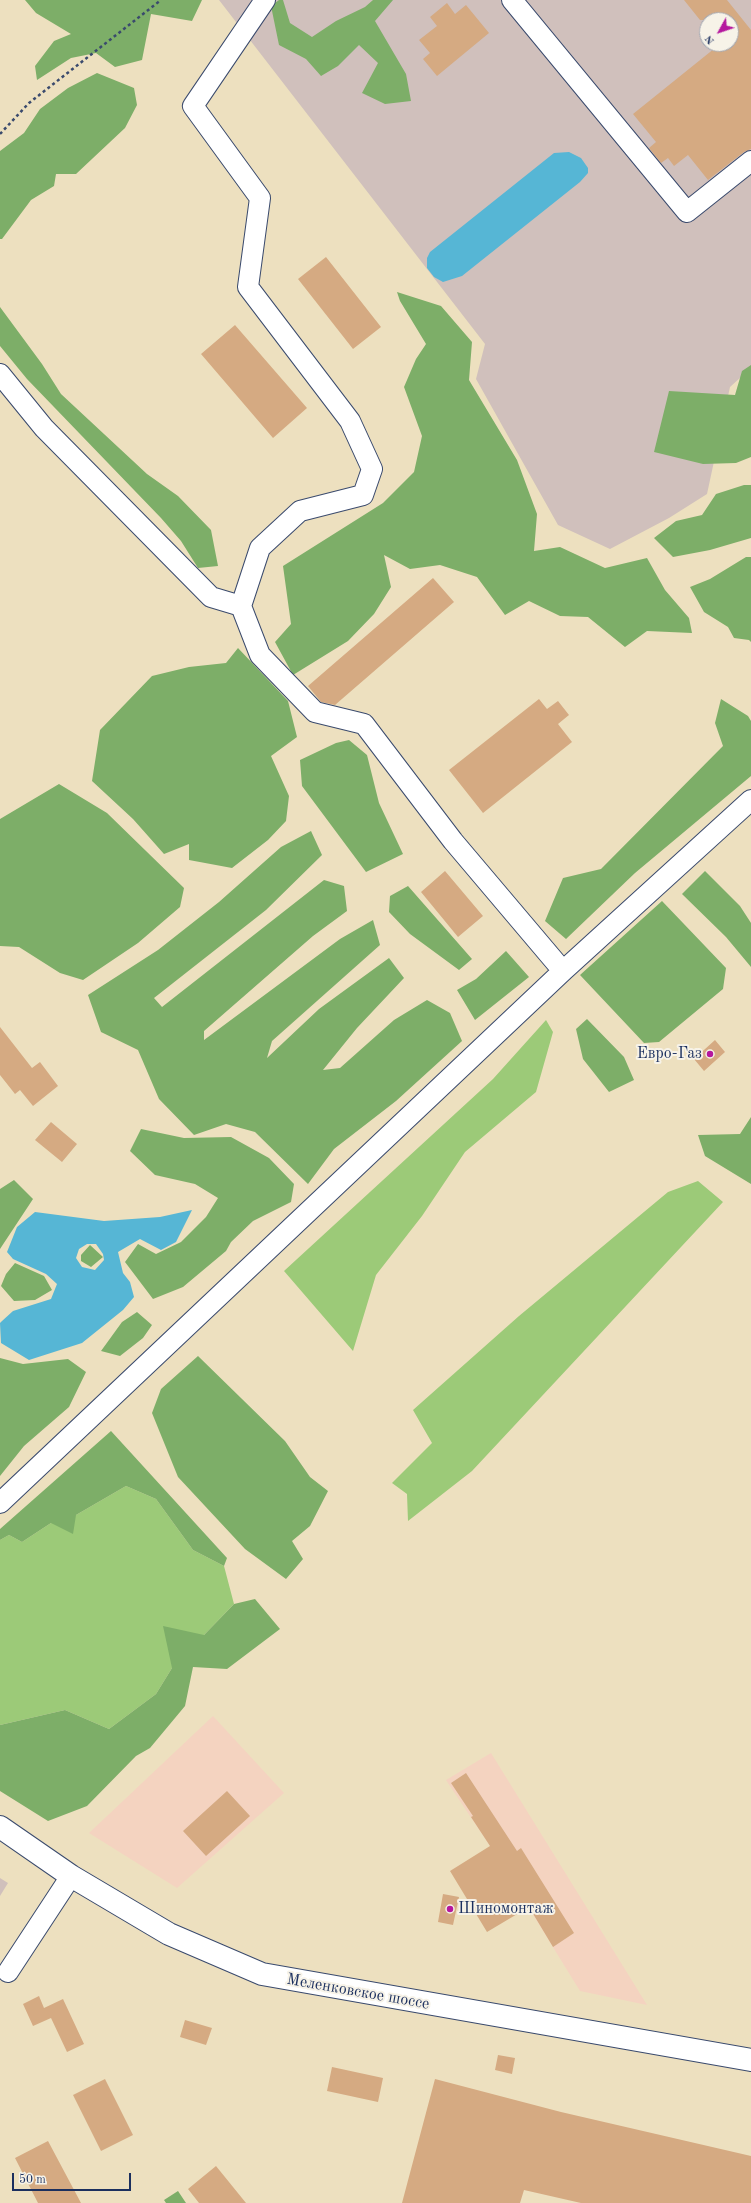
<!DOCTYPE html>
<html>
<head>
<meta charset="utf-8">
<style>
	body { margin:0 }
	#map { position:relative; width:751px; height:2203px; overflow:hidden; background:#ede0bf; font-family:"Old Standard TT",serif }
	canvas { display:block }
	.north { position:absolute; left:699px; top:12px; width:40px; height:40px; box-sizing:border-box; background:#f7f3e8; border:1px solid #9fa5b1; border-radius:50%; rotate:230deg; font-size:11px; font-weight:700; line-height:16px; text-align:center; color:#1b2f5e }
	.north::after { content:''; display:block; margin:auto; width:14px; height:18px; background:#b5179e; clip-path:polygon(50% 0,100% 100%,50% 72%,0 100%) }
	.scale { position:absolute; left:12px; top:2173px; width:119px; height:18px; box-sizing:border-box; border:2px solid #1b2f5e; border-top:0; padding-left:5px; font-size:12px; line-height:14px; white-space:nowrap; color:#1b2f5e; -webkit-text-stroke:3px #f7f3e8; paint-order:stroke }
</style>
</head>
<body>
<div id="map">
<canvas width="751" height="2203"></canvas>
<div class="north">N</div>
<div class="scale">50 m</div>
</div>
<script>
const context = document.querySelector('canvas').getContext('2d');
context.lineJoin = 'round';
function paint(path, color) { context.fillStyle = color; context.fill(path, 'evenodd'); }
const shape = rows => new Path2D(rows.map(r => 'M' + r).join(''));
function strokePath(path, color, width, dash) { context.strokeStyle = color; context.lineWidth = width; context.lineCap = dash ? 'butt' : 'round'; context.setLineDash(dash || []); context.stroke(path); }
function write(font, color, halo, rows, align = 'center') {
  context.font = font + ' "Old Standard TT",serif'; context.lineWidth = 4; context.setLineDash([]); context.textBaseline = 'middle'; context.strokeStyle = halo; context.fillStyle = color; for (const [text, x, y, turn = 0] of rows) {
    context.save(); context.translate(x, y); context.rotate((+turn || 0) * Math.PI / 180); context.textAlign = isNaN(turn) ? turn : align; if (halo) context.strokeText(text, 0, 0); context.fillText(text, 0, 0); context.restore();
  }
}
const built = shape([
	[213,1716,284,1793,177,1888,89,1833],
	[491,1753,631,1979,647,2005,580,1991,500,1861,446,1780]
]);
const industrial = shape([
	[219,0,751,0,751,368,730,387,707,494,669,518,610,549,558,525,476,379,485,344],
	[707,20,731,20,731,44,707,44],
	[0,1878,8,1883,0,1896]
]);
const green = shape([
	[546,1020,553,1032,536,1092,465,1152,422,1216,376,1275,353,1351,284,1271,493,1079],
	[698,1181,723,1202,472,1471,408,1521,407,1494,392,1483,432,1443,413,1410,519,1316,668,1192],
	[126,1486,156,1499,193,1550,224,1566,234,1604,172,1668,156,1694,109,1729,65,1710,0,1725,0,1540,9,1535,22,1542,51,1523,76,1515]
]);
const forest = shape([
	[25,0,202,0,192,21,151,14,142,60,115,67,96,53,71,58,37,80,35,66,54,41,71,34,36,13],
	[279,0,283,0,290,23,312,37,336,21,365,7,373,0,393,0,375,21,406,74,411,101,385,104,362,93,378,63,359,45,338,66,321,76,306,59,279,45,271,6],
	[97,73,134,88,137,105,125,128,76,174,56,174,54,186,31,200,2,239,0,239,0,151,24,133,40,109,68,88],
	[397,292,441,306,472,342,469,380,517,460,537,514,534,551,560,547,605,568,647,558,665,590,689,618,692,633,647,631,625,647,588,617,560,616,529,601,505,615,477,577,440,565,410,569,384,555,391,587,374,614,348,641,293,675,275,642,291,624,283,566,383,503,414,472,422,436,404,387,416,359,426,344,400,301],
	[0,307,42,364,61,394,147,474,178,496,211,530,218,566,198,568,181,541,161,518,27,379,0,346],
	[751,365,751,457,736,463,703,464,654,452,669,391,735,395,742,371],
	[744,485,751,485,751,538,710,550,673,557,654,538,676,521,702,515,716,494],
	[746,557,751,557,751,642,749,640,734,638,728,627,704,612,690,587,710,579],
	[238,648,288,701,297,737,271,756,289,796,286,821,268,840,232,868,189,860,189,844,164,854,133,819,92,781,100,730,152,676,189,667,226,663],
	[721,699,748,716,751,721,751,776,635,873,566,939,545,921,563,878,601,869,723,746,715,723],
	[349,740,367,755,379,803,403,854,366,872,302,786,300,760,336,743],
	[59,784,107,813,184,888,180,907,138,943,83,980,60,973,19,947,0,946,0,819],
	[311,831,322,855,266,910,154,998,162,1007,324,880,344,886,347,911,313,936,204,1031,204,1040,340,939,373,920,380,945,272,1041,267,1058,319,1009,389,958,404,978,357,1028,323,1070,340,1068,394,1020,427,1000,450,1013,462,1041,396,1101,334,1149,308,1184,255,1132,226,1124,194,1135,159,1099,138,1050,101,1032,88,995,158,950,219,902,281,847],
	[705,871,740,906,751,923,751,967,726,937,682,894],
	[408,886,472,959,459,970,410,934,389,912,390,896],
	[662,901,726,968,723,989,659,1042,644,1043,580,975],
	[506,951,529,977,475,1020,457,990,476,979],
	[587,1019,624,1057,634,1080,609,1092,583,1059,576,1029],
	[751,1117,751,1184,705,1156,698,1135,740,1134],
	[141,1129,184,1138,231,1137,269,1158,294,1184,291,1202,253,1221,231,1242,226,1251,183,1287,153,1299,125,1262,138,1244,156,1254,181,1242,206,1217,218,1198,195,1184,155,1175,130,1151],
	[14,1180,33,1199,0,1249,0,1189],
	[90,1245,103,1257,91,1267,81,1261,81,1255],
	[15,1263,44,1276,52,1290,35,1300,14,1301,1,1286,6,1274],
	[137,1312,152,1325,143,1338,120,1356,101,1351,122,1322],
	[198,1356,285,1441,310,1477,328,1491,310,1526,292,1541,303,1559,286,1579,245,1549,178,1477,152,1413,161,1389],
	[0,1358,23,1364,68,1359,86,1372,69,1407,24,1446,0,1476],
	[111,1431,227,1558,224,1566,193,1550,156,1499,126,1486,76,1515,73,1534,51,1523,22,1542,9,1535,0,1540,0,1529],
	[255,1599,280,1629,227,1669,193,1667,185,1706,150,1748,136,1756,87,1806,48,1821,0,1791,0,1725,65,1710,109,1729,156,1694,172,1668,163,1626,204,1635,234,1604],
	[178,2191,186,2203,166,2203,164,2200]
]);
const water = shape([
	[569,152,581,158,588,168,588,173,580,182,462,276,443,282,434,277,427,268,427,258,430,252,554,153],
	[192,1210,176,1242,161,1250,140,1239,118,1252,123,1273,130,1282,134,1297,123,1310,82,1343,29,1360,1,1343,0,1323,2,1321,13,1311,51,1299,57,1284,46,1274,13,1259,7,1252,17,1227,35,1212,104,1221,160,1217],
	[87,1244,96,1244,103,1254,104,1260,95,1270,82,1267,76,1258,79,1249]
]);
const building = shape([
	[684,0,727,0,751,30,751,149,744,152,708,180,688,155,674,166,668,158,661,163,649,148,656,142,633,114,720,44,731,44,731,20,700,20],
	[447,3,455,14,466,5,489,33,437,76,423,59,430,53,419,40,437,26,430,17],
	[326,257,381,327,353,349,298,279],
	[235,325,307,408,273,438,201,354],
	[433,578,454,602,335,705,321,702,308,686],
	[539,699,547,709,558,701,569,715,558,724,572,742,483,813,449,770],
	[445,871,483,916,458,937,421,892],
	[0,1027,32,1068,40,1062,58,1086,33,1106,20,1090,15,1094,0,1075],
	[715,1040,725,1052,704,1071,694,1059],
	[51,1122,77,1144,62,1162,35,1140],
	[466,1773,517,1851,521,1848,574,1933,553,1947,529,1907,487,1932,450,1871,490,1846,471,1817,473,1816,451,1783],
	[227,1791,250,1816,206,1856,183,1831],
	[443,1894,459,1897,453,1925,438,1922],
	[39,1996,44,2008,63,1999,84,2044,67,2052,51,2018,33,2026,23,2004],
	[185,2020,212,2028,206,2045,180,2037],
	[498,2055,515,2058,512,2074,495,2070],
	[332,2067,383,2078,378,2102,327,2091],
	[105,2079,133,2135,101,2151,73,2095],
	[435,2079,561,2112,751,2156,751,2203,581,2203,524,2190,520,2203,402,2203],
	[48,2141,81,2203,38,2203,15,2158],
	[216,2166,246,2203,199,2203,188,2189]
]);
const path = shape([
	[0,134,29,103,161,0]
]);
const minor = shape([
	[512,0,687,212,751,161],
	[0,374,44,428,211,597,241,606,260,655,315,712,364,724,453,841,563,971],
	[241,606,260,548,300,511,363,495,372,469,350,421,248,287,260,198,193,106,265,0],
	[0,1503,563,971,751,800],
	[8,1972,71,1876]
]);
const major = shape([
	[0,1827,71,1876,169,1934,262,1974,751,2060]
]);
const markers = [
	[710,1054,4,"#b5179e"],
	[450,1909,4,"#b5179e"]
];
const poiNames = [
	["Евро-Газ",702,1054],
	["Шиномонтаж",458,1909,"left"]
];
const streetNames = [
	["Меленковское шоссе",358,1992,10]
];
paint(built, '#f4d3c0');
paint(industrial, '#d0c0bc');
paint(green, '#9cca78');
paint(forest, '#7dae68');
paint(water, '#56b6d5');
paint(building, '#d5aa82');
strokePath(minor, '#3a4a6d', 22);
strokePath(major, '#3a4a6d', 24);
strokePath(path, '#3a4a6d', 2.5, [3, 3]);
strokePath(minor, '#fff', 20);
strokePath(major, '#fff', 22);
for (const [x, y, r, color] of markers) { const dot = new Path2D(); dot.arc(x, y, r, 0, 2 * Math.PI); context.fillStyle = color; context.fill(dot); strokePath(dot, '#f7f3e8', 1.5); }
write('16px', '#1b2f5e', '#f7f3e8', poiNames, 'right');
write('16px', '#1b2f5e', '#f7f3e8', streetNames);
</script>
</body>
</html>
